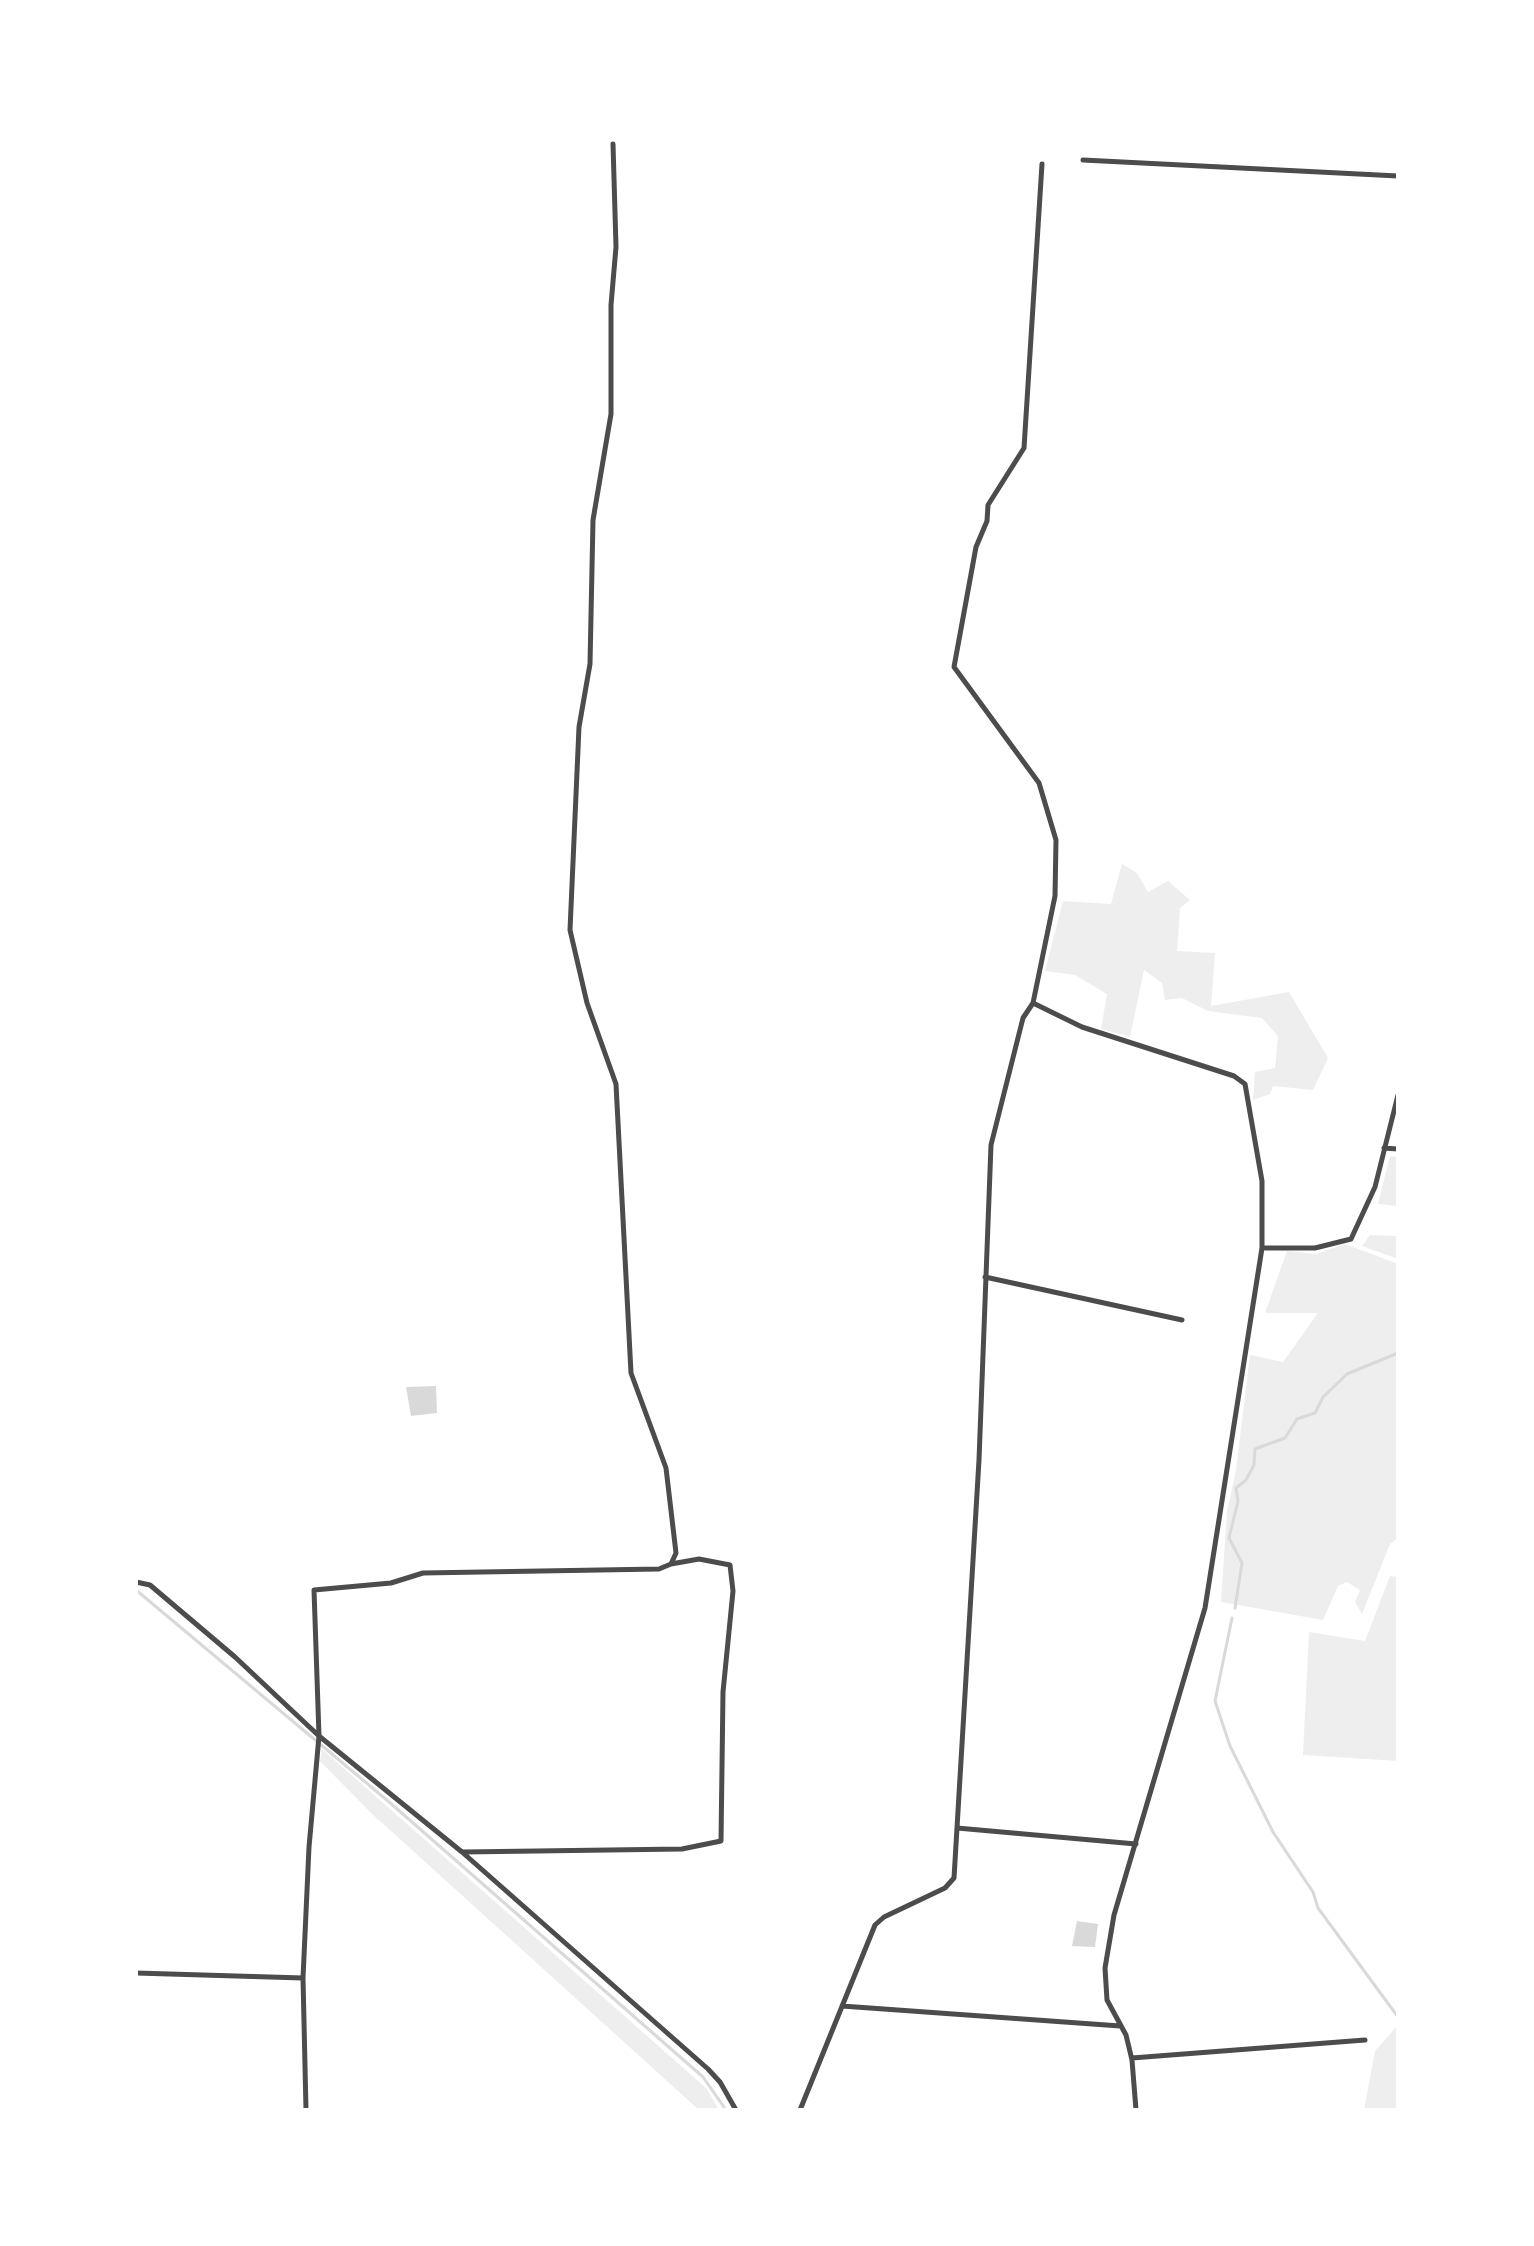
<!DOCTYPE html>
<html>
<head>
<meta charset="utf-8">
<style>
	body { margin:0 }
	#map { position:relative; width:1534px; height:2246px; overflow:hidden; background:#fff; font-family:Roboto,sans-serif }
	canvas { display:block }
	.frame { position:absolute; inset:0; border:138px solid #fff; pointer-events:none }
</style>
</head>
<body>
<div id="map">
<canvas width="1534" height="2246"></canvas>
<div class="frame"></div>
</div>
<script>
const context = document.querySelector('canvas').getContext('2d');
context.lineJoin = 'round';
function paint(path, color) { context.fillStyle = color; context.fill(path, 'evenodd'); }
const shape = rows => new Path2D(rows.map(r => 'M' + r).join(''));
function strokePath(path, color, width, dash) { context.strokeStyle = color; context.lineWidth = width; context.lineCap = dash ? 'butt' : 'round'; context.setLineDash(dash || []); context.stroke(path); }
const green = shape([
	[1122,864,1137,873,1148,892,1168,881,1190,900,1180,908,1177,951,1215,953,1211,1006,1289,992,1328,1058,1313,1090,1273,1086,1270,1094,1253,1100,1255,1072,1275,1068,1278,1036,1262,1018,1208,1011,1182,998,1165,1000,1162,983,1144,970,1130,1037,1101,1029,1107,994,1075,975,1045,971,1063,901,1111,904],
	[1390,1156,1398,1157,1398,1206,1378,1204],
	[1370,1235,1398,1236,1398,1259,1362,1246],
	[1345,1244,1398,1264,1398,1538,1390,1544,1362,1614,1355,1602,1360,1590,1347,1582,1338,1586,1323,1620,1221,1602,1227,1511,1236,1470,1250,1355,1283,1362,1318,1313,1265,1313,1287,1251,1316,1254],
	[1390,1576,1398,1577,1398,1761,1303,1755,1309,1632,1365,1641],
	[322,1749,706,2088,719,2110,699,2110,370,1812,320,1761],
	[1398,2025,1398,2110,1364,2110,1375,2051]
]);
const water = shape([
	[436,1386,437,1413,411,1416,406,1387],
	[1077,1921,1098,1924,1095,1947,1072,1946]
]);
const stream = shape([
	[136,1590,388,1801,703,2077,726,2110],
	[1235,1608,1242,1563,1229,1538,1238,1501,1236,1488,1246,1480,1254,1465,1255,1449,1285,1438,1297,1419,1315,1413,1323,1397,1347,1374,1398,1353],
	[1232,1618,1215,1701,1230,1746,1273,1832,1313,1892,1318,1908,1398,2017]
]);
const minor = shape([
	[1083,160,1398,176],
	[1033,1003,1082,1027,1234,1076,1245,1084,1262,1181,1262,1248,1205,1608,1114,1915,1105,1968,1107,2000,1126,2035,1132,2060,1136,2110],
	[1384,1148,1398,1149],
	[1262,1248,1315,1248,1351,1239,1375,1187,1398,1095],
	[985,1277,1182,1320],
	[136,1582,150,1585,235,1657,319,1736,462,1852,708,2069,720,2082,736,2110],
	[957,1828,1136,1844],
	[463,1852,682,1849,721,1841,723,1692,733,1591,730,1565,699,1559,671,1564],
	[136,1973,303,1978],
	[842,2006,1120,2026],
	[1132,2058,1365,2040],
	[306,2110,303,1978,309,1847,319,1736,314,1590,391,1583,423,1573,659,1569,671,1564,676,1553,666,1468,631,1373,616,1084,587,1003,570,930,579,727,590,664,593,520,611,414,611,305,616,247,613,144],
	[800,2110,875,1925,884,1917,945,1888,954,1878,979,1460,991,1145,1023,1018,1033,1003,1055,896,1056,840,1039,783,954,667,976,547,987,521,988,505,1024,448,1042,164]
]);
paint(green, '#eee');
paint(water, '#d9d9d9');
strokePath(stream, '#d9d9d9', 3);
strokePath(minor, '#4c4c4c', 5);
</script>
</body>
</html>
